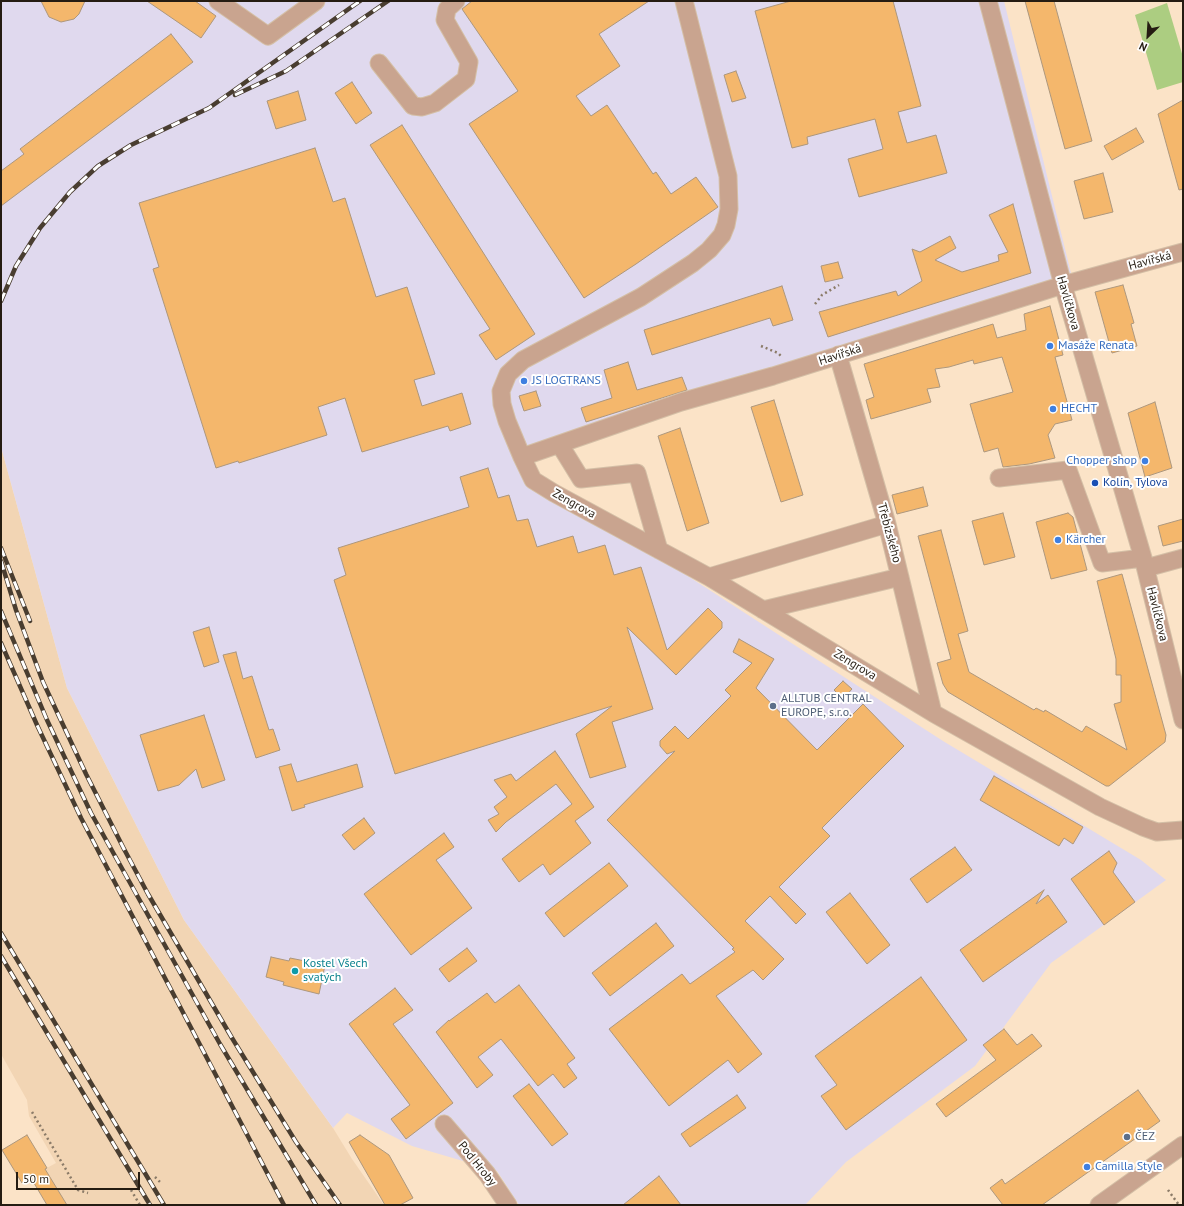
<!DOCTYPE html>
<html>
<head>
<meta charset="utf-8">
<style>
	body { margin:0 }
	#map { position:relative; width:1184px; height:1206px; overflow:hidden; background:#fbe3c7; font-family:"PT Sans",sans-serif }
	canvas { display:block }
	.frame { position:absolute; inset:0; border:2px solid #251c12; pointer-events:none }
	.north { position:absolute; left:1128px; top:16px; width:40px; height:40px; -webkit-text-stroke:3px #fff; paint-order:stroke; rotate:205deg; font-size:11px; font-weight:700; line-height:16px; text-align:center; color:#251c12 }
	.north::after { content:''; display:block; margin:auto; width:14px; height:18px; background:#251c12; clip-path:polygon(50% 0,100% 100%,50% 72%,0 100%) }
	.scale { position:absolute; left:16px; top:1172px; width:124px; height:18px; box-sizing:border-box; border:2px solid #251c12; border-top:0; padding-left:5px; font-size:12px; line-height:14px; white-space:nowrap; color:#251c12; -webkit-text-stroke:3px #fff; paint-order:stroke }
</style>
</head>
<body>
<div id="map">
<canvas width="1184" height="1206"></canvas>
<div class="frame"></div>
<div class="north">N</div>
<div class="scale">50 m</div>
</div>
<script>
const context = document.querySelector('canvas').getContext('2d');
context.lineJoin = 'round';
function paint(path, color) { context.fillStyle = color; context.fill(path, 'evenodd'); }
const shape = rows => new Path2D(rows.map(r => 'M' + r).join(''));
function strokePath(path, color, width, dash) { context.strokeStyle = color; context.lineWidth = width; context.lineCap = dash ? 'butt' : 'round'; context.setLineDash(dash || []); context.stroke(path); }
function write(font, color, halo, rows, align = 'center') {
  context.font = font + ' "PT Sans",sans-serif'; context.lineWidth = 4; context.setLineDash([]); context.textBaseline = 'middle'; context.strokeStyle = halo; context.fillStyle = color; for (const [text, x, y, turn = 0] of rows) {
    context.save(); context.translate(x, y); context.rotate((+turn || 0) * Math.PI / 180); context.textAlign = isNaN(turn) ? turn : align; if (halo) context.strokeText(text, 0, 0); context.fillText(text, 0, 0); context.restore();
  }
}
const built = shape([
	[1,447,67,688,184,920,333,1128,352,1159,384,1205,67,1205,45,1169,56,1163,29,1116,27,1100,1,1054]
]);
const industrial = shape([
	[1,1,1004,1,1071,273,516,465,943,741,1141,860,1166,880,1051,963,975,1066,846,1162,805,1205,519,1205,497,1171,412,1146,347,1113,333,1128,184,920,67,688,1,447]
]);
const green = shape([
	[1167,3,1183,57,1183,82,1157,90,1135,15]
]);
const building = shape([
	[41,1,85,1,79,14,74,19,61,22,49,17,41,1],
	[147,1,195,1,216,16,201,38,147,1],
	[472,1,649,1,599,34,620,66,576,96,591,116,607,105,653,174,656,172,671,194,696,177,718,207,636,264,584,298,469,124,518,91,462,9,472,1],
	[791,1,893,1,921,106,898,112,907,143,936,135,947,173,859,197,848,159,883,149,875,119,807,137,808,144,792,148,755,11,791,1],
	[1025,1,1054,1,1092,141,1065,149,1025,1],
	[171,34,193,62,1,206,1,171,24,154,20,149,171,34],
	[736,71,746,98,732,102,724,75,736,71],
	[352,82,372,113,356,124,335,93,352,82],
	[298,91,306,120,276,129,267,101,298,91],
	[1183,100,1183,189,1179,190,1158,114,1183,100],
	[402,125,535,334,496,360,479,335,490,329,370,145,402,125],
	[1136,128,1144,142,1112,160,1104,146,1136,128],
	[315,148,333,202,345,198,376,297,407,287,435,374,414,380,422,406,462,393,471,424,450,431,448,426,362,452,345,398,318,407,327,435,239,463,238,461,216,468,153,269,159,267,139,203,315,148],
	[1103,173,1113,212,1084,219,1074,181,1103,173],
	[1013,204,1031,273,828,337,819,312,896,291,898,296,922,281,912,249,920,252,950,236,956,248,935,260,962,272,999,261,998,255,1008,252,989,215,1013,204],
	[838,262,843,278,825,282,821,266,838,262],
	[1123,285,1134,323,1131,324,1137,346,1112,353,1095,292,1123,285],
	[782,286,793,320,773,326,770,318,652,355,644,330,782,286],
	[1050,306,1063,355,1055,357,1072,420,1055,424,1048,435,1055,458,1029,464,1003,467,998,448,984,452,970,404,1013,392,1002,357,974,364,973,360,949,367,935,369,940,387,927,389,931,402,871,419,866,400,874,397,864,364,993,324,997,338,1026,330,1024,314,1050,306],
	[628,362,637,390,682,377,687,390,586,422,581,408,612,398,604,370,628,362],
	[536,391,541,406,524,411,519,396,536,391],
	[774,400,803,495,781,502,751,407,774,400],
	[1155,402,1172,468,1145,477,1128,413,1155,402],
	[680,428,709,523,687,531,658,436,680,428],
	[488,468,498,498,509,495,517,521,528,519,537,547,573,536,578,553,605,545,614,575,641,567,667,650,708,608,722,622,722,628,676,675,627,627,653,709,612,722,626,767,590,778,576,734,612,706,395,774,334,580,346,575,338,548,469,507,460,477,488,468],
	[923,487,928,506,897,514,892,495,923,487],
	[1003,513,1015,557,984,565,972,521,1003,513],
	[1068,513,1073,517,1087,570,1051,579,1036,522,1068,513],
	[1183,519,1183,541,1163,546,1158,526,1183,519],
	[941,530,968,631,958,634,969,672,1034,710,1036,708,1044,712,1045,710,1082,732,1086,726,1127,750,1114,704,1121,702,1121,675,1116,675,1116,659,1097,581,1122,574,1166,735,1165,742,1109,786,1106,786,948,692,943,684,937,663,951,659,918,536,941,530],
	[209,627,219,662,204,667,193,632,209,627],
	[739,639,774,659,756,688,817,750,863,704,904,746,822,828,830,836,779,887,806,914,796,924,770,896,745,921,784,959,763,980,753,970,716,996,762,1054,738,1073,728,1060,669,1106,609,1029,682,974,690,984,735,952,732,949,734,948,607,820,675,751,667,754,660,746,660,741,675,726,688,739,731,696,725,690,752,663,733,652,739,639],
	[236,652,243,679,252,676,269,730,273,729,280,750,256,758,223,655,236,652],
	[843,681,852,689,843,699,834,690,843,681],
	[204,715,225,780,202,788,196,769,179,785,158,791,140,735,204,715],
	[555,751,594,807,575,821,591,843,550,875,543,864,519,882,502,859,572,804,556,784,506,822,496,832,488,820,499,814,494,807,507,797,494,780,511,774,516,781,555,751],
	[291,764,297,782,357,764,363,787,304,805,305,807,292,811,279,767,291,764],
	[994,776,1083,827,1073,844,1064,838,1059,846,980,800,994,776],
	[364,818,375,833,354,850,342,835,364,818],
	[444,833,454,847,436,860,472,908,411,955,364,894,444,833],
	[955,847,972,870,927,903,910,879,955,847],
	[1109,851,1117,863,1113,872,1135,902,1104,925,1071,879,1109,851],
	[609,863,628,886,564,937,545,913,609,863],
	[1044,890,1036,904,1048,895,1067,922,983,982,960,950,1044,890],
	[850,893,890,945,867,964,826,912,850,893],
	[656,923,674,946,610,996,592,973,656,923],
	[467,948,477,961,449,982,439,969,467,948],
	[271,957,289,961,290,958,325,965,319,994,283,985,284,982,266,977,271,957],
	[921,977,967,1040,846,1130,821,1096,837,1085,815,1056,921,977],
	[519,985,575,1058,567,1064,577,1078,564,1088,553,1074,538,1086,501,1039,478,1057,493,1075,477,1088,436,1032,449,1020,449,1021,487,993,495,1003,519,985],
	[395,988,413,1010,393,1024,453,1103,406,1139,391,1119,410,1105,349,1024,395,988],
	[1004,1029,1017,1045,1032,1034,1042,1046,946,1117,936,1104,996,1060,983,1045,1004,1029],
	[529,1084,568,1134,552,1146,513,1096,529,1084],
	[1138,1090,1160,1121,1042,1205,1003,1205,990,1188,1002,1179,1005,1184,1015,1177,1138,1090],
	[737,1095,746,1108,690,1147,681,1134,737,1095],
	[27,1135,47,1168,45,1169,67,1205,47,1205,31,1178,22,1183,2,1150,27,1135],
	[360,1135,389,1155,413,1198,400,1205,385,1205,349,1142,360,1135],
	[659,1176,681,1205,623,1205,659,1176]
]);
const path = shape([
	[815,304,822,295,839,285],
	[761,346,778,353,782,357],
	[32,1112,78,1190,88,1193],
	[155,1177,160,1182],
	[131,1190,140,1205],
	[1168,1190,1179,1205]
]);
const minor = shape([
	[218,1,268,36,316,1],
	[988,1,1063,285,1143,558,1183,720],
	[379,63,413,106,422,107,435,103,466,79,469,62,445,20,447,9,456,1],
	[1183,252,1063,285,773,376,681,402,522,457,533,480,554,493,709,577,933,713,1100,807,1143,827,1157,832,1183,830],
	[838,355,887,524,933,713],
	[560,445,581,479,637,473,659,550],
	[522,457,507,421,502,404,501,391,508,374,523,360,641,297,693,263,709,250,722,235,726,225,729,209,728,176,684,1],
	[999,478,1068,470,1102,563,1143,558],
	[1146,568,1183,558],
	[709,577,887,524],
	[763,610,900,577],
	[444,1124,487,1174,508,1205],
	[1099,1205,1183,1145]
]);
const rail = shape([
	[235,95,286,71,388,1],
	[1,301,16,266,40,228,70,192,98,166,131,145,209,108,360,1],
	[1,548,30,621],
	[1,561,16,610,43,682,86,774,124,849,148,894,232,1038,296,1142,340,1205],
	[1,611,47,720,91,813,220,1044,316,1205],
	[1,643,37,725,81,818,284,1205],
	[1,933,164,1205],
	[1,956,150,1205]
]);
const markers = [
	[1050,346,4,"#3f7fe0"],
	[524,381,4,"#3f7fe0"],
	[1053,409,4,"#3f7fe0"],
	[1145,461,4,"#3f7fe0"],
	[1095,483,4,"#1a4fb4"],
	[1058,540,4,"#3f7fe0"],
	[773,706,4,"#5c6f8a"],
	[295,971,4,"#0f9aa8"],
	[1127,1137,4,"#5c6f8a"],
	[1087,1167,4,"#3f7fe0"]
];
const streetNames = [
	["Havířská",1150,261,-15],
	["Havlíčkova",1068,303,74],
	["Havířská",840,355,-18],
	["Zengrova",574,504,29],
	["Třebízského",889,533,75],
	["Havlíčkova",1157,614,76],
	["Zengrova",855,665,31],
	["Pod Hroby",477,1164,51]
];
const shopNames = [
	["Masáže Renata",1058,346],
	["JS LOGTRANS",532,381],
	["HECHT",1061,409],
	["Chopper shop",1137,461,"right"],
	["Kärcher",1066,540],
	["Camilla Style",1095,1167]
];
const transitNames = [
	["Kolín, Tylova",1103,483]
];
const serviceNames = [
	["ALLTUB CENTRAL",781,699],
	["EUROPE, s.r.o.",781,713],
	["ČEZ",1135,1137]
];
const cultureNames = [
	["Kostel Všech",303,964],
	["svatých",303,978]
];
paint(built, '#f2d5b4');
paint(industrial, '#e0d9ee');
paint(green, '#accd81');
paint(building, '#f4b76c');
strokePath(building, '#ad977d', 1);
strokePath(minor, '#d4bfa6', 19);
strokePath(path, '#8b7b68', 2.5, [2, 3]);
strokePath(minor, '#c9a48f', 17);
strokePath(rail, '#493d30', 4.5);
strokePath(rail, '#fff', 3, [9]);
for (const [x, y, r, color] of markers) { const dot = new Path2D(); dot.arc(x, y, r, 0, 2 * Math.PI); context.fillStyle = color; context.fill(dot); strokePath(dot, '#fff', 1.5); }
write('12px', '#251c12', '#fff', streetNames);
write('12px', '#366cbe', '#fff', shopNames, 'left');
write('12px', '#164399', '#fff', transitNames, 'left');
write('12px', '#4e5e75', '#fff', serviceNames, 'left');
write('12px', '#0d838f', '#fff', cultureNames, 'left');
</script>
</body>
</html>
